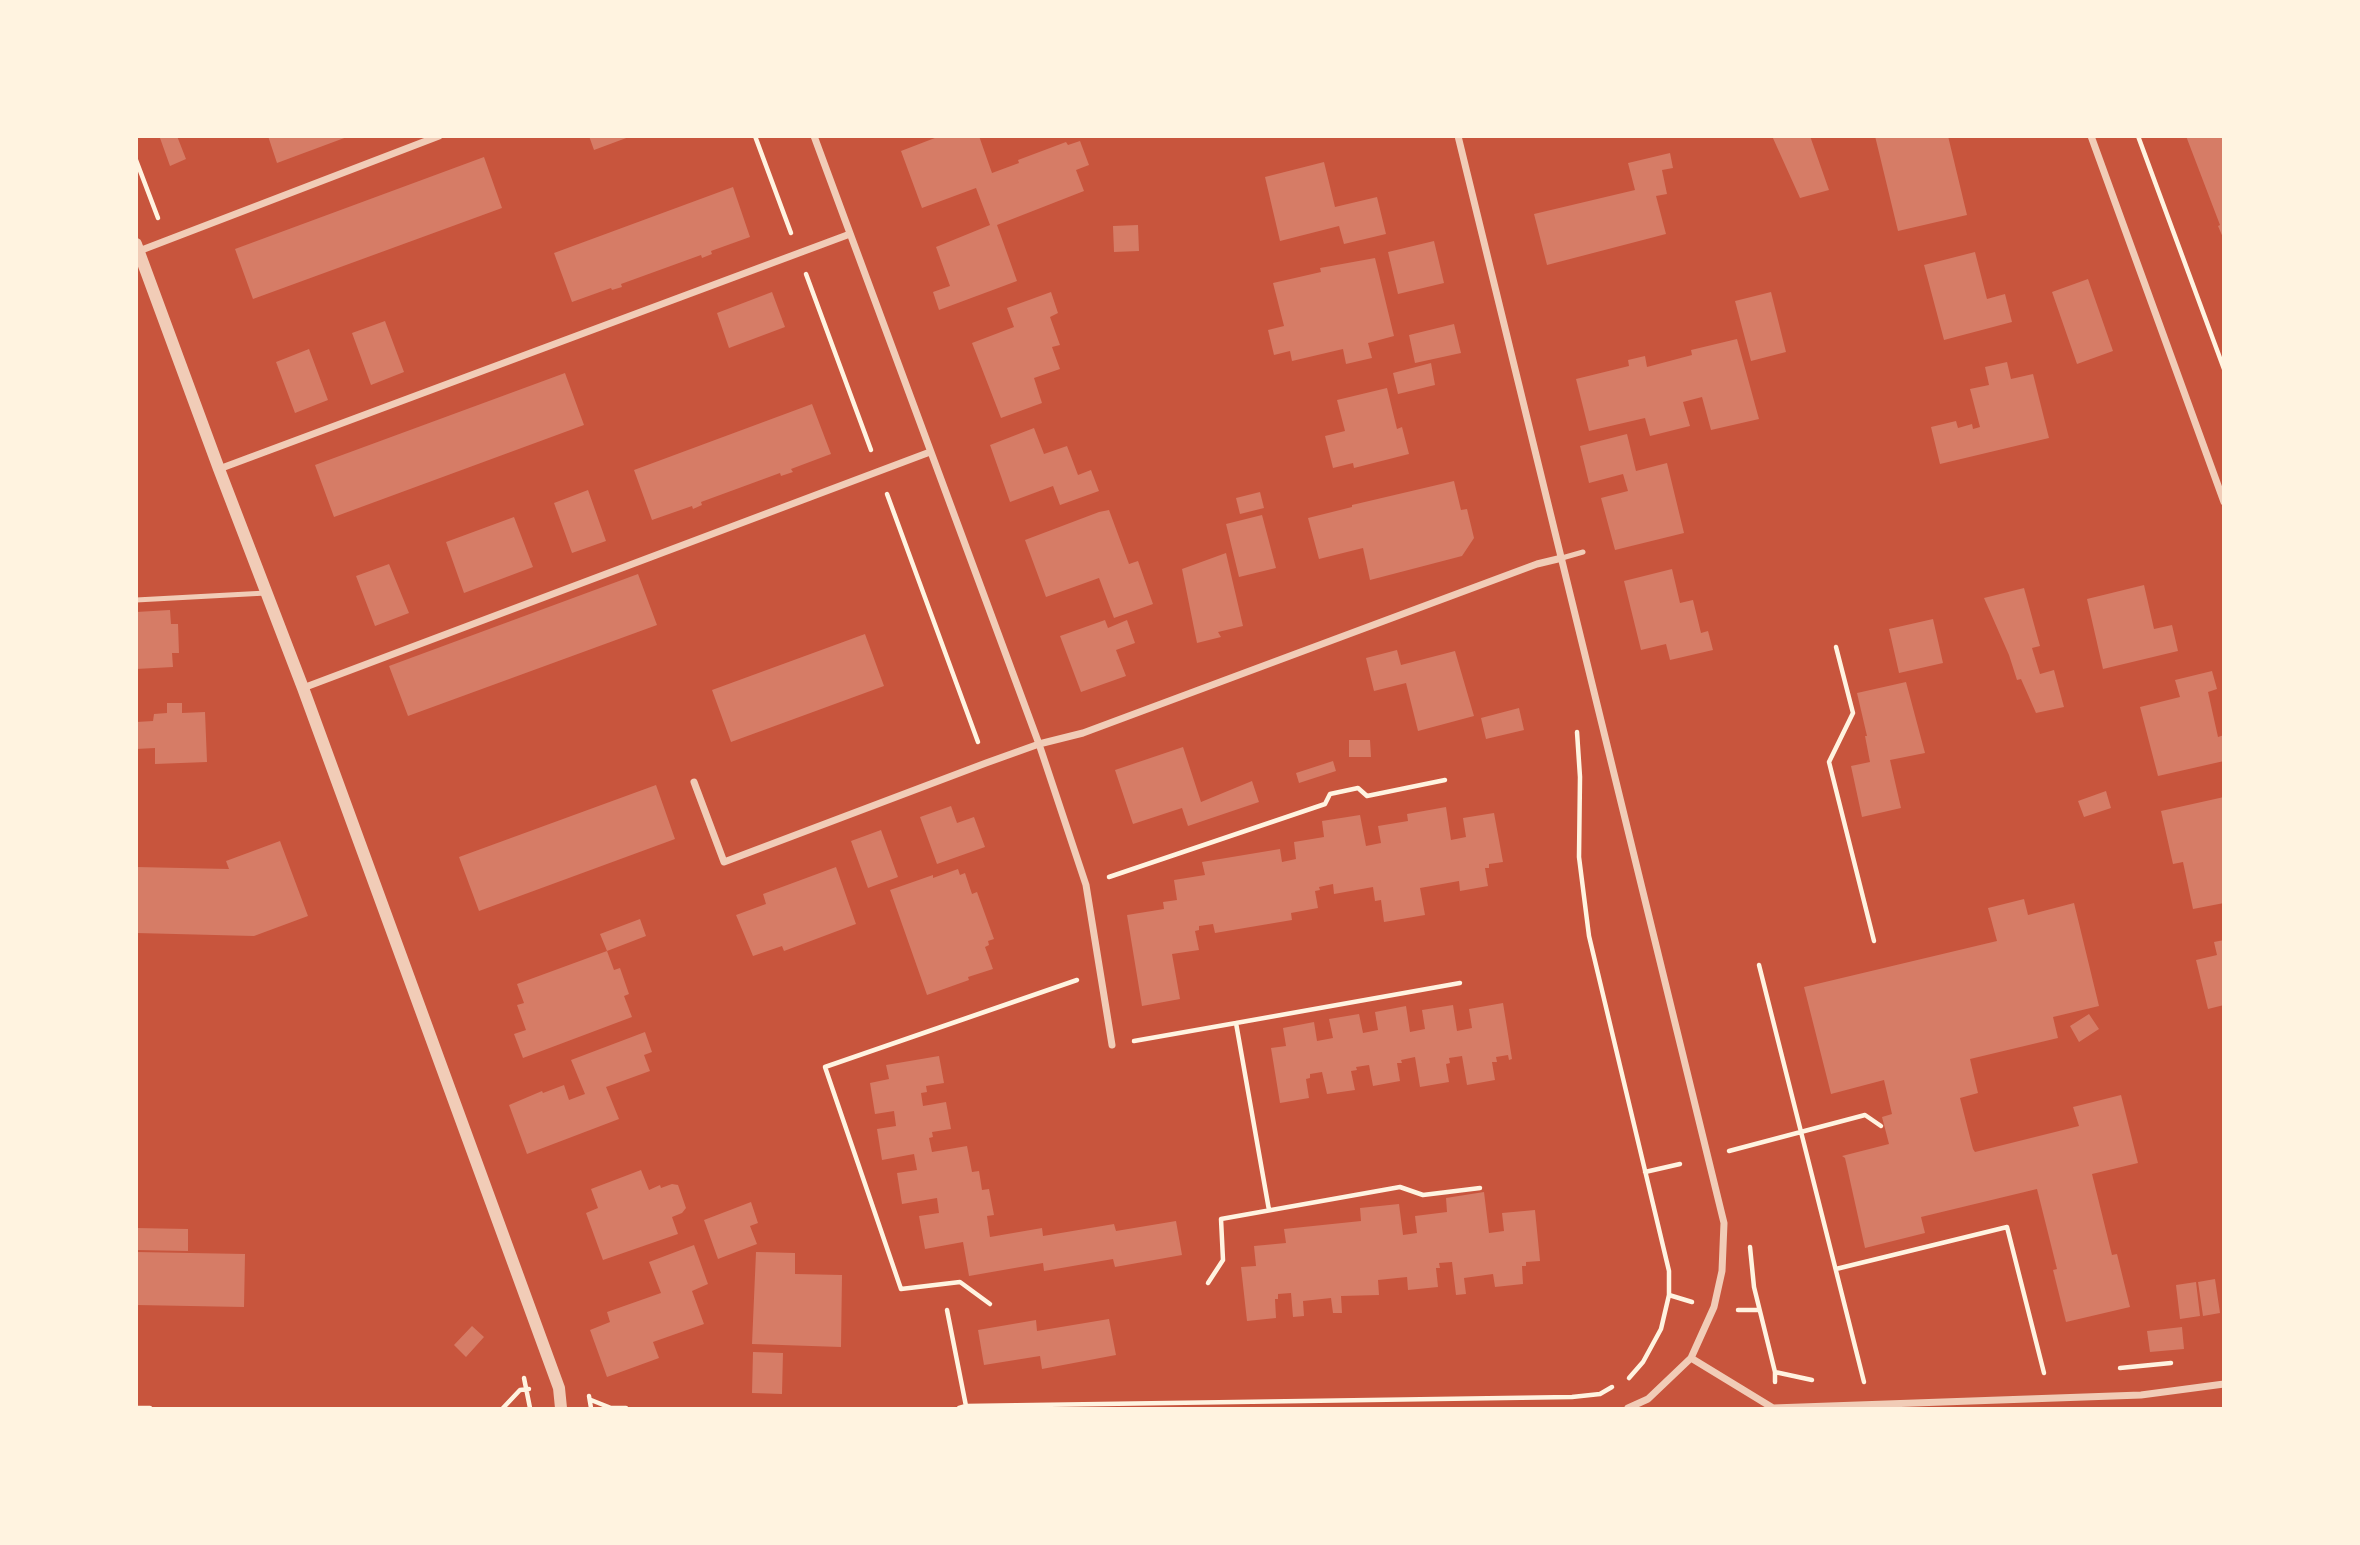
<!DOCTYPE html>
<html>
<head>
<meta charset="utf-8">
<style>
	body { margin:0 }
	#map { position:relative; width:2360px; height:1545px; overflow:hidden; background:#c8553d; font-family:Overpass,sans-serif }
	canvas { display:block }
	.frame { position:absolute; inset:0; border:138px solid #fff3e0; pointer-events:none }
</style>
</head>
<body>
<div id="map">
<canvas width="2360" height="1545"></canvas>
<div class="frame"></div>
</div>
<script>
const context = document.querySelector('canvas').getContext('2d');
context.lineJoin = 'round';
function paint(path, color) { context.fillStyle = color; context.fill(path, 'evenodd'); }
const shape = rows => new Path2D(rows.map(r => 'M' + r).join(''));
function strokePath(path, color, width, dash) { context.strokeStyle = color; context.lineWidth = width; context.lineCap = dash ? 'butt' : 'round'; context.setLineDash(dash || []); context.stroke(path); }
const building = shape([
	[164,136,177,136,186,159,170,166,160,138],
	[268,136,347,136,347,137,277,163],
	[589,136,629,136,629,137,594,150],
	[940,136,979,136,992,173,1019,163,1018,160,1066,142,1068,145,1080,141,1089,165,1076,170,1084,191,997,225,1017,281,939,310,933,292,950,286,936,247,990,225,976,188,922,208,901,151],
	[1772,136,1810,136,1829,190,1800,198],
	[1875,136,1948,136,1967,215,1898,231],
	[2186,136,2224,136,2224,240,2218,226,2220,225],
	[1670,153,1673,168,1662,170,1667,194,1656,196,1666,234,1547,265,1534,214,1635,190,1628,163],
	[484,157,502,208,253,299,235,249],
	[1324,162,1335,207,1377,197,1386,234,1344,244,1339,226,1280,241,1265,177],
	[733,187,750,237,711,251,712,254,702,258,701,255,621,284,622,287,612,290,611,288,572,302,554,253],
	[1138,225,1139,251,1114,252,1113,226],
	[1434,241,1444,283,1398,294,1388,252],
	[1975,252,1987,299,2005,294,2012,322,1944,340,1924,265],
	[1375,258,1394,336,1368,343,1372,358,1346,364,1343,349,1292,361,1290,351,1274,355,1268,330,1284,326,1273,283,1321,272,1320,268],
	[2088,279,2113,351,2077,364,2052,292],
	[772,292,785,327,729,348,717,313],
	[1051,292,1058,313,1050,317,1060,345,1052,347,1060,369,1034,378,1042,403,1001,418,972,343,1014,327,1007,308],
	[1771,292,1786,352,1751,361,1735,301],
	[385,321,404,372,371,385,352,333],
	[1454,324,1461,353,1415,363,1409,335],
	[1737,339,1759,419,1711,430,1702,397,1683,402,1690,426,1650,436,1645,418,1589,431,1576,379,1629,366,1628,360,1645,356,1647,367,1692,355,1691,350],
	[309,349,328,400,295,413,276,362],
	[2007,362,2011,379,2033,374,2049,438,1940,464,1931,427,1956,421,1958,428,1972,424,1973,429,1980,427,1970,389,1989,385,1985,367],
	[1431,363,1435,385,1398,394,1393,373],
	[565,373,584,425,334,517,315,465],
	[1387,388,1397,429,1402,427,1409,454,1354,468,1353,463,1333,468,1325,436,1345,431,1337,400],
	[812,404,831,454,791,469,793,472,781,476,780,473,701,502,702,505,693,509,692,506,652,520,634,470],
	[1034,428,1044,454,1067,446,1078,475,1091,470,1099,491,1060,505,1053,486,1010,502,990,445],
	[1627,434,1636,471,1667,463,1684,533,1615,550,1601,498,1628,491,1623,474,1589,483,1580,446],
	[1454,481,1461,510,1467,509,1474,538,1462,556,1370,580,1363,548,1319,559,1308,518,1352,507,1352,505],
	[588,490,606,541,572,553,554,503],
	[1260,492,1264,508,1240,514,1236,498],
	[1109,510,1129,564,1138,561,1153,604,1114,618,1099,578,1046,597,1025,540,1099,512],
	[1262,515,1276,568,1239,577,1226,524],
	[514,517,533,567,464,593,446,542],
	[1226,553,1243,626,1218,632,1221,637,1197,643,1182,569],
	[389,564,409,613,375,626,356,576],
	[1672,569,1680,603,1693,600,1701,633,1708,631,1713,650,1670,660,1666,644,1641,650,1624,581],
	[638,574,657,625,408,716,389,666],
	[2144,585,2154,629,2172,625,2178,651,2103,669,2087,599],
	[2024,588,2040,646,2032,648,2040,674,2054,670,2064,707,2036,713,2021,679,2017,680,2009,655,1984,598],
	[170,610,171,624,178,624,179,653,172,653,173,667,136,669,136,612],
	[1933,619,1943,663,1899,673,1889,629],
	[1105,620,1108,628,1127,620,1135,643,1116,650,1126,676,1081,692,1060,636],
	[865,634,884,686,731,742,712,690],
	[1397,650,1401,665,1455,651,1474,716,1418,731,1406,683,1374,691,1366,658],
	[2212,671,2217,689,2208,692,2218,737,2224,735,2224,761,2158,776,2140,707,2180,697,2175,680],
	[1906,682,1925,753,1890,760,1901,808,1862,817,1851,766,1870,762,1865,736,1867,736,1857,693],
	[167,703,182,703,182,713,205,712,207,762,155,764,155,748,136,749,136,722,153,721,154,714,167,713],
	[1519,708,1524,730,1486,739,1481,718],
	[1349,740,1370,740,1371,757,1349,757],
	[1183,747,1201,802,1252,781,1259,802,1188,826,1182,808,1133,824,1115,770],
	[1333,761,1336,771,1299,783,1296,773],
	[656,785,675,839,479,911,459,857],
	[2106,791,2111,808,2084,817,2078,801],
	[2224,797,2224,903,2193,909,2183,862,2173,864,2161,811],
	[951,806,957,823,974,817,985,847,937,864,920,817],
	[1446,807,1451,840,1466,837,1463,818,1494,813,1503,862,1489,864,1489,868,1485,868,1488,886,1460,891,1459,881,1420,888,1425,915,1384,922,1381,900,1375,901,1373,887,1334,894,1333,884,1319,887,1320,890,1315,891,1318,908,1291,913,1292,920,1215,933,1213,924,1199,926,1199,930,1195,931,1199,950,1172,954,1180,999,1142,1006,1127,915,1164,909,1163,902,1177,900,1174,880,1205,875,1202,862,1280,849,1282,862,1296,859,1294,842,1324,837,1322,821,1360,815,1366,846,1381,843,1378,826,1408,821,1407,814],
	[881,830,898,877,868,888,851,841],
	[280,841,308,916,254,936,136,933,136,867,229,869,226,861],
	[836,867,856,924,784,951,782,946,753,956,736,915,766,904,763,894],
	[958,869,960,875,965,873,972,894,977,892,994,939,988,941,989,945,985,947,993,969,968,977,969,980,927,995,890,890,933,875,933,878],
	[2024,899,2028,915,2074,903,2099,1006,2053,1017,2058,1038,1970,1059,1978,1093,1960,1098,1973,1149,1975,1152,2079,1126,2073,1107,2121,1095,2138,1163,2092,1174,2112,1255,2117,1254,2130,1307,2066,1322,2053,1270,2057,1269,2037,1189,1921,1217,1925,1233,1865,1248,1845,1158,1842,1156,1889,1144,1882,1117,1892,1114,1884,1080,1831,1094,1804,987,1997,941,1988,908],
	[640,919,646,936,607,951,600,934],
	[2224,940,2224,1005,2208,1009,2196,960,2217,955,2214,942],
	[607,951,614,970,620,968,629,994,624,996,632,1017,523,1058,514,1034,526,1030,517,1005,524,1003,517,984],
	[1503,1003,1512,1059,1509,1060,1508,1055,1496,1057,1497,1062,1492,1062,1495,1080,1467,1085,1462,1056,1449,1058,1450,1063,1446,1064,1449,1082,1420,1087,1415,1057,1401,1060,1402,1063,1397,1063,1400,1081,1373,1086,1369,1065,1356,1067,1357,1070,1351,1071,1355,1090,1327,1094,1322,1072,1310,1074,1310,1078,1306,1079,1309,1098,1280,1103,1271,1048,1286,1046,1283,1028,1314,1022,1317,1041,1333,1038,1329,1019,1359,1014,1363,1033,1378,1030,1375,1012,1406,1006,1410,1032,1425,1029,1422,1010,1453,1005,1457,1031,1472,1028,1469,1009],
	[2089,1014,2099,1029,2079,1042,2070,1026],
	[645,1032,652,1052,644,1055,650,1071,606,1087,619,1119,527,1154,509,1105,542,1091,543,1093,564,1085,569,1100,585,1094,571,1060],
	[939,1056,944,1083,926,1086,927,1092,921,1093,923,1106,946,1102,951,1129,932,1132,933,1137,929,1138,932,1152,967,1146,972,1172,979,1171,982,1190,989,1189,994,1215,987,1216,990,1237,1042,1228,1043,1236,1114,1224,1116,1231,1176,1221,1182,1255,1115,1267,1113,1259,1044,1271,1043,1263,969,1276,963,1242,925,1249,919,1216,939,1213,937,1198,902,1204,897,1173,917,1170,914,1154,882,1160,877,1129,896,1126,894,1111,875,1114,870,1083,889,1079,886,1065],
	[641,1170,649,1190,660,1185,661,1188,672,1184,678,1185,686,1208,682,1213,672,1217,678,1234,603,1260,586,1213,598,1208,591,1189],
	[1484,1192,1489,1233,1504,1231,1502,1213,1535,1210,1540,1261,1526,1262,1526,1266,1522,1266,1523,1284,1495,1287,1493,1274,1464,1278,1466,1294,1456,1295,1452,1262,1439,1263,1440,1268,1436,1268,1438,1287,1408,1290,1407,1277,1378,1280,1379,1295,1341,1296,1342,1313,1333,1313,1331,1298,1303,1301,1304,1316,1293,1317,1291,1293,1278,1294,1278,1299,1275,1299,1276,1318,1247,1321,1241,1267,1256,1266,1254,1246,1286,1243,1284,1229,1361,1221,1360,1208,1399,1204,1403,1235,1417,1233,1415,1216,1447,1212,1446,1198],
	[751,1202,758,1223,750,1226,757,1244,718,1259,704,1220],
	[136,1228,188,1229,188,1251,136,1250],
	[694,1245,708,1284,692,1291,704,1324,653,1342,659,1358,607,1377,590,1330,610,1322,607,1312,661,1293,649,1262],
	[136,1252,245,1254,244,1307,136,1305],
	[756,1252,795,1253,795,1274,842,1275,841,1347,752,1344],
	[2215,1279,2220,1313,2203,1316,2198,1282],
	[2196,1282,2200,1316,2180,1319,2176,1285],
	[1109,1319,1116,1355,1042,1369,1040,1356,984,1365,978,1330,1036,1320,1037,1331],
	[472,1326,484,1337,466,1357,454,1345],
	[2182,1327,2184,1349,2150,1352,2147,1331],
	[753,1352,783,1353,782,1394,752,1393]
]);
const path = shape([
	[755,136,791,233],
	[2138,136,2224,369],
	[136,160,158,218],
	[806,274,871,450],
	[887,494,978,742],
	[1836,647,1853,713,1829,762,1874,941],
	[1577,732,1580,777,1579,857,1589,936,1669,1271,1669,1295,1661,1329,1643,1362,1629,1378],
	[1109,877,1325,804,1330,794,1358,788,1367,796,1445,780],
	[1759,965,1864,1382],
	[1236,1023,1460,983],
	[1134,1041,1236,1023,1269,1210],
	[1729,1151,1865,1115,1881,1126],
	[1645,1172,1680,1164],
	[1750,1247,1754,1287,1775,1372,1775,1382],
	[1836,1269,2007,1227,2044,1373],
	[1208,1283,1223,1260,1221,1219,1400,1187,1423,1195,1480,1188],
	[1669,1295,1692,1302],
	[990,1304,960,1282,901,1289,825,1067,1077,980],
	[947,1310,966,1406],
	[1738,1310,1759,1310],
	[2120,1368,2171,1363],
	[1775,1372,1812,1380],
	[524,1378,530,1408],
	[589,1396,591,1408],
	[591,1400,611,1408,626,1408],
	[136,1408,150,1408],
	[503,1408,520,1390,529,1389],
	[959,1408,966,1406,1572,1397,1600,1394,1612,1387]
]);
const service = shape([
	[1562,558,1583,552],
	[136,600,266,593]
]);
const minor = shape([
	[814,136,1039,744,1086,885,1112,1045],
	[1458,136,1724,1223,1722,1271,1714,1307,1691,1358,1648,1399,1628,1408],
	[2091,136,2224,502],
	[139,251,439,136],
	[219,469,850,234],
	[303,688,930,452],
	[694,782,724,862,986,763,1039,744,1083,733,1537,564,1562,558],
	[1691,1358,1773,1408,2141,1395,2224,1384]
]);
const tertiary = shape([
	[136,244,219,469,303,688,559,1388,561,1408]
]);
paint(building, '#d67c66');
strokePath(path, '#fff3e0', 4.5);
strokePath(service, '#f1ccb7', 5);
strokePath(minor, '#f1ccb7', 7);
strokePath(tertiary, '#f1ccb7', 12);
</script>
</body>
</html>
